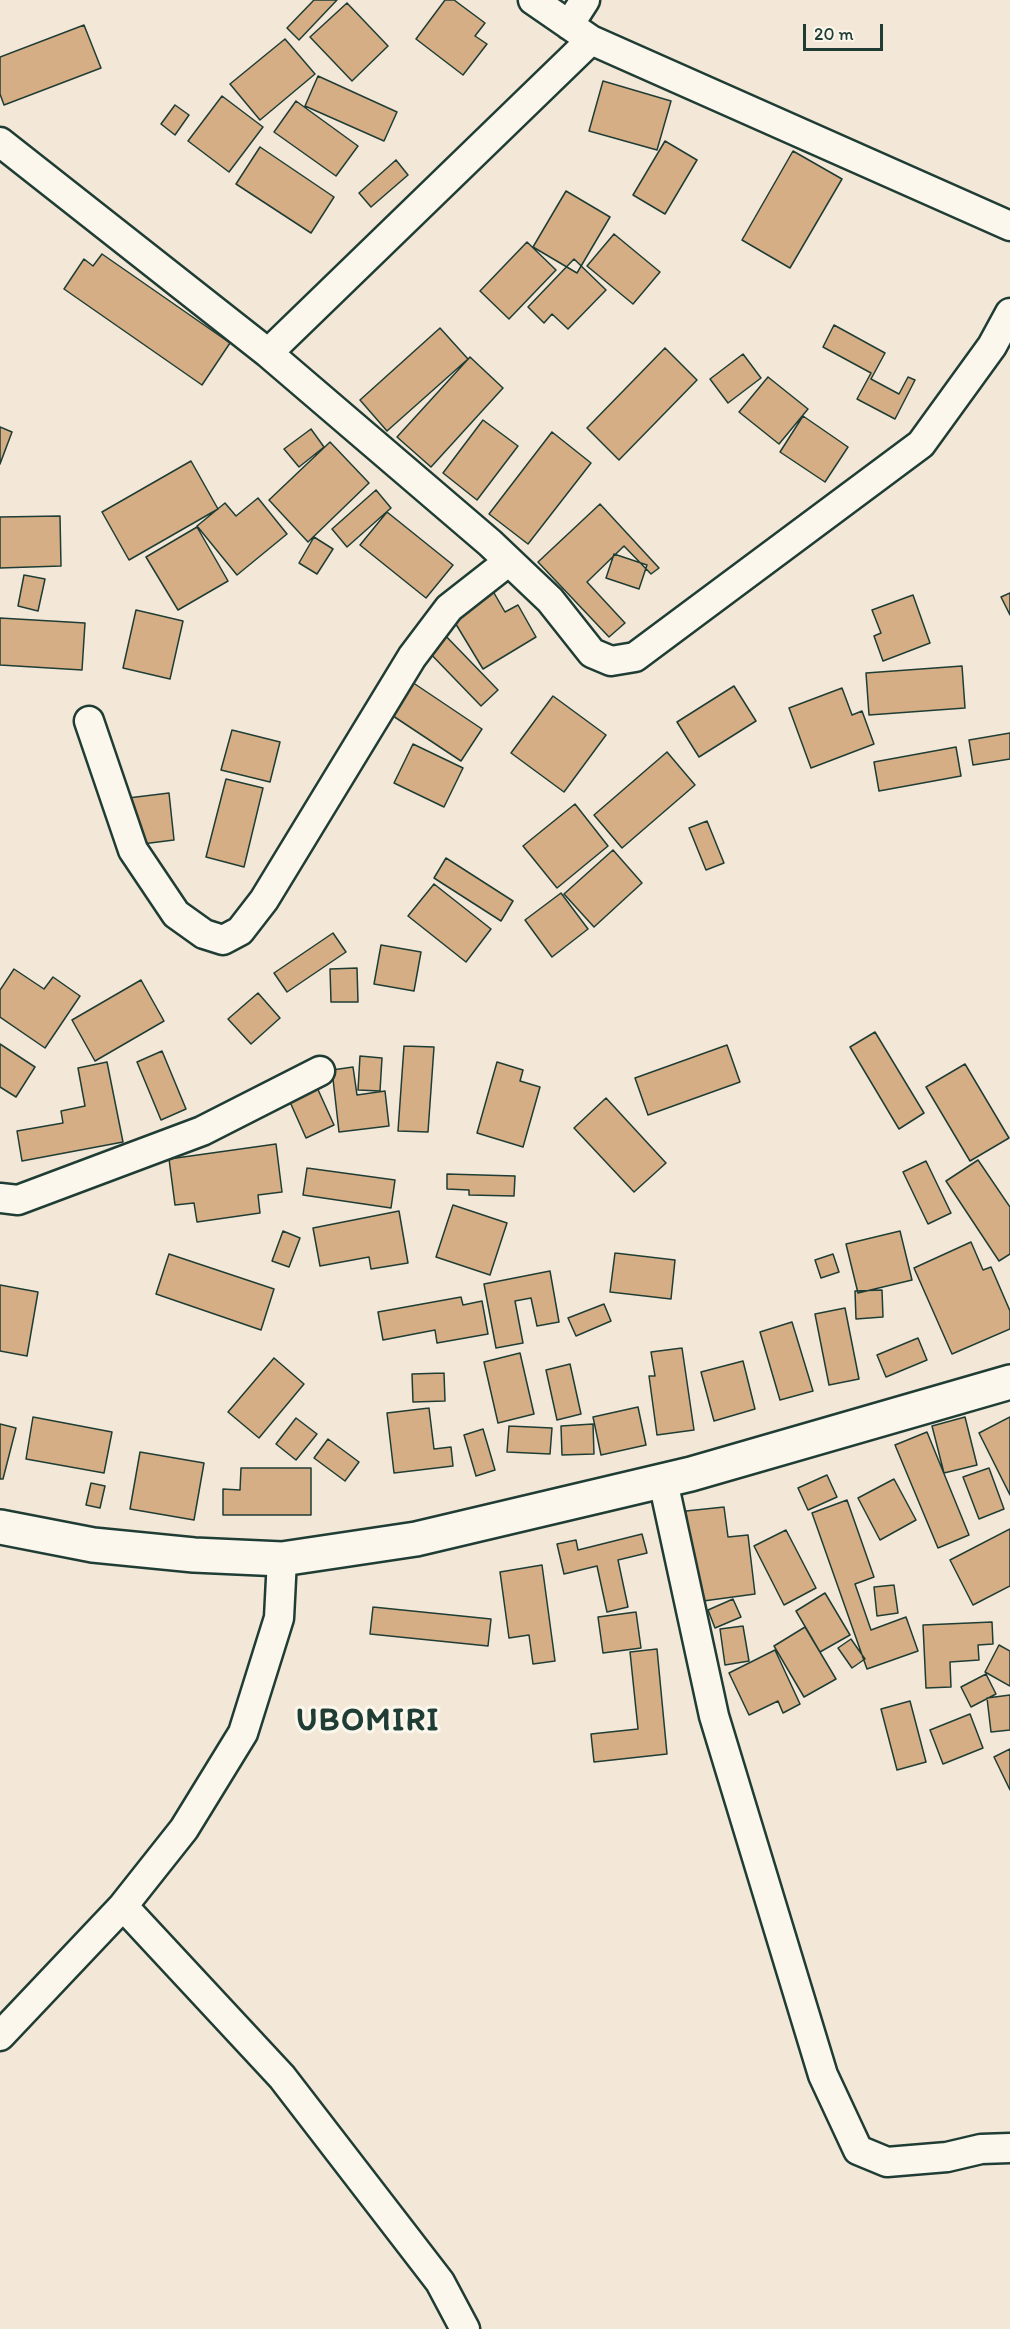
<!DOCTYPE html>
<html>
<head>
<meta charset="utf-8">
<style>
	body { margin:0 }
	#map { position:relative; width:1010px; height:2329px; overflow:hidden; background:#f3e8d8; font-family:Itim,sans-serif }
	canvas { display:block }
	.scale { position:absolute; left:803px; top:24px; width:80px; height:27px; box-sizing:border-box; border:3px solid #1f3d34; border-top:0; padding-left:8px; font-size:18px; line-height:21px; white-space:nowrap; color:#1f3d34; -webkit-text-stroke:4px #fbf7ec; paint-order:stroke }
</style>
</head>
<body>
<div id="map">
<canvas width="1010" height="2329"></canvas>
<div class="scale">20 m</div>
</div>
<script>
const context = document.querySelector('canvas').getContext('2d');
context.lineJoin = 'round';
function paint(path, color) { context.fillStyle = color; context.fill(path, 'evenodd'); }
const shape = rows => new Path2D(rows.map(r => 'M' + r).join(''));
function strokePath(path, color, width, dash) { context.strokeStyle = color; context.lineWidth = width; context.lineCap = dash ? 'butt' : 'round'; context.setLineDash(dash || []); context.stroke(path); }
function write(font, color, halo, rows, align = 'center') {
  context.font = font + ' Itim,sans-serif'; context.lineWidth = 6; context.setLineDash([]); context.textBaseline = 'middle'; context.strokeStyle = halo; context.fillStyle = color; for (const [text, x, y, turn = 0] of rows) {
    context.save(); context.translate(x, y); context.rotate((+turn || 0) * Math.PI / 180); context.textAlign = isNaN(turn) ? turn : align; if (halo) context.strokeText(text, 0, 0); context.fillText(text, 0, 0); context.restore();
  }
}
const building = shape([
	[314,0,337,0,299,40,287,28,314,0],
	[445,0,454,0,485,23,475,36,487,44,463,75,416,39,445,0],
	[347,3,388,46,352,81,310,37,347,3],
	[84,25,101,68,4,105,0,94,0,57,84,25],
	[285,39,315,74,260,120,230,84,285,39],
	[318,76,397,112,384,141,305,106,318,76],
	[603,81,671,101,657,150,589,131,603,81],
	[222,96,263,127,229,172,188,141,222,96],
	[296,101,358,146,336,176,274,132,296,101],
	[175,105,189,115,175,135,161,124,175,105],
	[665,141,697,160,665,214,633,195,665,141],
	[260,147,334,197,311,233,236,184,260,147],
	[793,151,842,179,790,268,742,240,793,151],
	[396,160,408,175,371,207,359,193,396,160],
	[566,191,610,217,577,273,533,247,566,191],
	[614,234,660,272,633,304,587,266,614,234],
	[527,242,556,270,509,319,480,291,527,242],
	[102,254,230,343,202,385,64,289,84,259,93,266,102,254],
	[574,259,606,290,568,329,552,314,544,323,528,307,574,259],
	[834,325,885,353,871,379,899,394,908,377,915,380,895,419,857,399,871,373,823,347,834,325],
	[440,328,468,359,387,431,360,400,440,328],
	[665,348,697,380,619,460,587,428,665,348],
	[743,354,761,378,728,403,710,379,743,354],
	[470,357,503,388,431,467,397,437,470,357],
	[768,377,808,409,779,444,739,412,768,377],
	[803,416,848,447,825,482,780,452,803,416],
	[483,420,518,446,477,500,443,473,483,420],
	[0,427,12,432,0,464,0,427],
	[311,429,324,447,299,467,284,449,311,429],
	[552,432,591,463,528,544,489,514,552,432],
	[330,442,369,483,308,542,269,500,330,442],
	[191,461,218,509,129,560,102,512,191,461],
	[376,490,391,508,347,547,332,529,376,490],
	[258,498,287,534,237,575,197,526,225,503,236,516,258,498],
	[600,504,659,568,651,574,624,546,587,582,625,623,609,637,538,562,600,504],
	[387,512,453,565,426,598,360,545,387,512],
	[60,516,61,566,0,568,0,517,60,516],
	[197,527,228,581,178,610,146,557,197,527],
	[314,537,333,549,317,574,299,563,314,537],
	[614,554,647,565,639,589,606,578,614,554],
	[24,575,45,579,38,611,18,606,24,575],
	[490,586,505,612,518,605,536,637,483,669,448,611,490,586],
	[1010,593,1010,615,1001,597,1010,593],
	[913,595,930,643,883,661,874,636,881,633,872,610,913,595],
	[136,610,183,621,170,679,123,668,136,610],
	[0,618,85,623,82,670,0,665,0,618],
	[440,630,498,690,481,706,423,646,440,630],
	[962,666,965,708,869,715,866,673,962,666],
	[400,674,482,729,461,761,378,706,400,674],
	[734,686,756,721,699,757,677,722,734,686],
	[842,688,852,715,862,711,874,744,811,768,789,708,842,688],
	[553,696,606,735,564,792,511,753,553,696],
	[232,730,280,742,270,782,221,770,232,730],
	[1010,733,1010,759,973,765,969,740,1010,733],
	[413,744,463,768,444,807,394,783,413,744],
	[956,747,961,776,879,791,874,762,956,747],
	[667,752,695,785,622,848,594,815,667,752],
	[226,779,263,788,244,867,206,857,226,779],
	[169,793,174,840,126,846,120,799,169,793],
	[575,804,608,846,557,888,523,846,575,804],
	[707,821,724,863,706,870,689,828,707,821],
	[613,850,642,883,594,927,564,894,613,850],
	[446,858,513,901,501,921,434,878,446,858],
	[434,884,491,929,466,962,408,916,434,884],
	[561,893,588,929,552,957,525,920,561,893],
	[333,933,346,952,287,992,274,973,333,933],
	[381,945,421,952,414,991,374,984,381,945],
	[357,968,358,1002,331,1002,330,969,357,968],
	[14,969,44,989,53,977,80,996,45,1048,0,1017,0,990,14,969],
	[141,980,164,1021,95,1061,72,1020,141,980],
	[258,993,280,1018,251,1044,228,1019,258,993],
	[875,1032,924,1113,899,1129,850,1047,875,1032],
	[0,1044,35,1067,16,1097,0,1087,0,1044],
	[727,1045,740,1082,648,1115,635,1078,727,1045],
	[404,1046,434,1047,428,1132,398,1131,404,1046],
	[162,1051,186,1109,161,1120,137,1062,162,1051],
	[360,1056,382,1058,380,1091,358,1090,360,1056],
	[107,1062,123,1142,22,1161,17,1131,63,1123,61,1111,85,1106,78,1068,107,1062],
	[497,1062,523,1070,520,1081,540,1087,523,1147,477,1133,497,1062],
	[965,1064,1009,1138,970,1161,926,1087,965,1064],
	[353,1067,357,1095,385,1091,389,1126,339,1132,332,1070,353,1067],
	[310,1072,334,1125,306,1138,282,1084,310,1072],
	[606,1098,666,1163,634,1192,574,1128,606,1098],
	[276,1144,282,1192,258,1195,260,1213,197,1222,194,1203,175,1205,169,1159,276,1144],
	[978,1160,1010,1207,1010,1254,999,1261,946,1181,978,1160],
	[926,1161,951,1213,928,1224,903,1172,926,1161],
	[307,1168,395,1180,391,1208,303,1195,307,1168],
	[447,1174,515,1176,514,1196,469,1195,469,1190,447,1189,447,1174],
	[453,1205,507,1223,490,1275,436,1257,453,1205],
	[399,1211,408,1263,371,1269,369,1257,320,1266,313,1228,399,1211],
	[283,1231,300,1238,289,1267,272,1261,283,1231],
	[900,1231,912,1280,858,1293,846,1244,900,1231],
	[971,1242,983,1270,991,1267,1010,1311,1010,1329,952,1354,914,1268,971,1242],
	[615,1253,675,1260,671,1299,610,1292,615,1253],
	[169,1254,274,1289,261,1330,156,1294,169,1254],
	[833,1254,839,1272,821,1278,815,1260,833,1254],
	[550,1271,559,1322,537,1326,531,1298,515,1301,523,1343,496,1348,484,1284,550,1271],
	[0,1285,38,1292,27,1356,0,1351,0,1285],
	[882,1290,883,1317,856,1319,855,1291,882,1290],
	[461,1297,463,1305,482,1301,488,1334,437,1343,435,1330,383,1340,378,1312,461,1297],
	[604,1304,611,1321,576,1336,568,1318,604,1304],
	[845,1308,859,1379,829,1385,815,1314,845,1308],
	[792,1322,813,1391,780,1400,760,1332,792,1322],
	[918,1338,927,1360,886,1377,877,1355,918,1338],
	[682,1348,694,1430,657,1435,649,1376,655,1376,651,1352,682,1348],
	[520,1353,534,1414,498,1423,484,1362,520,1353],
	[274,1358,304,1384,259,1438,228,1412,274,1358],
	[743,1361,755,1409,714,1421,701,1372,743,1361],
	[570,1364,581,1414,557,1420,546,1370,570,1364],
	[444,1373,445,1401,413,1402,412,1374,444,1373],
	[638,1407,646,1445,601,1455,593,1417,638,1407],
	[429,1408,434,1449,451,1447,453,1466,394,1473,387,1413,429,1408],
	[33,1417,112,1432,104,1473,26,1459,33,1417],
	[965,1417,977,1465,944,1473,932,1426,965,1417],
	[1010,1417,1010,1495,979,1433,1010,1417],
	[296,1418,317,1434,296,1460,276,1444,296,1418],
	[0,1424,16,1428,3,1479,0,1479,0,1424],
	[593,1424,594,1454,562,1455,561,1426,593,1424],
	[509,1426,552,1428,550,1454,507,1452,509,1426],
	[483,1429,495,1470,476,1476,464,1435,483,1429],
	[927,1432,969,1535,938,1548,895,1445,927,1432],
	[328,1439,359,1462,345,1481,314,1458,328,1439],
	[140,1452,204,1463,194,1520,130,1509,140,1452],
	[241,1468,311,1468,311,1515,223,1515,223,1489,240,1490,241,1468],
	[989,1468,1004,1509,979,1519,963,1477,989,1468],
	[827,1475,837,1497,808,1510,798,1488,827,1475],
	[894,1479,916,1520,880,1540,858,1498,894,1479],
	[91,1483,105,1486,100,1508,86,1505,91,1483],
	[847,1500,874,1577,855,1584,871,1630,906,1617,918,1651,867,1669,812,1513,847,1500],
	[724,1507,728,1537,748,1535,755,1594,696,1602,686,1511,724,1507],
	[1010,1529,1010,1586,973,1605,950,1560,1010,1529],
	[786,1530,816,1588,784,1605,754,1546,786,1530],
	[642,1534,647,1553,618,1560,628,1607,607,1612,597,1566,564,1574,557,1544,576,1540,578,1550,642,1534],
	[542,1565,555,1661,533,1664,529,1635,509,1638,500,1572,542,1565],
	[894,1585,898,1613,877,1616,874,1587,894,1585],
	[825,1593,850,1635,820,1652,796,1611,825,1593],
	[733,1599,741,1617,715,1628,708,1610,733,1599],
	[373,1607,491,1619,488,1646,370,1634,373,1607],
	[636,1612,641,1648,603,1653,598,1617,636,1612],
	[992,1622,993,1644,978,1645,979,1660,950,1662,951,1687,926,1688,923,1625,992,1622],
	[743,1626,749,1661,725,1665,720,1629,743,1626],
	[805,1627,836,1679,804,1697,774,1646,805,1627],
	[851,1639,865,1659,852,1668,838,1648,851,1639],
	[999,1645,1010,1651,1010,1686,985,1672,999,1645],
	[657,1649,667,1754,594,1762,591,1734,638,1729,630,1652,657,1649],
	[775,1650,800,1704,783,1713,778,1701,749,1715,729,1673,775,1650],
	[986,1674,996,1694,971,1707,961,1687,986,1674],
	[1010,1695,1010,1730,991,1732,987,1698,1010,1695],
	[910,1701,926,1762,897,1770,881,1709,910,1701],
	[970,1714,983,1748,943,1764,930,1730,970,1714],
	[1010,1749,1010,1790,994,1757,1010,1749]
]);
const minor = shape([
	[533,0,591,40,1010,226],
	[569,25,585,0],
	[0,142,268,353,490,543,550,600,592,653,611,661,635,657,921,444,992,346,1010,313],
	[268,353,591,40],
	[89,721,133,850,176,914,204,934,223,940,240,931,264,900,412,657,449,608,509,561],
	[0,1198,18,1200,202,1131,320,1071],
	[663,1481,714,1716,823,2075,858,2150,887,2162,947,2157,981,2149,1010,2148],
	[123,1906,282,2077,440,2282,465,2329],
	[0,2036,123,1906,184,1829,243,1733,279,1618,282,1559]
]);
const tertiary = shape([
	[0,1527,93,1545,194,1555,282,1559,416,1539,691,1474,1010,1382]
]);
const districtNames = [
	["UBOMIRI",368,1722]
];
paint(building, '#d5ae86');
strokePath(building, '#1f3d34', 1.5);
strokePath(minor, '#1f3d34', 33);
strokePath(tertiary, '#1f3d34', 38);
strokePath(minor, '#fbf7ec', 28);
strokePath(tertiary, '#fbf7ec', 33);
context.letterSpacing = '1.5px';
write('bold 32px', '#1f3d34', '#fbf7ec', districtNames);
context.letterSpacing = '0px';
</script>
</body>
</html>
